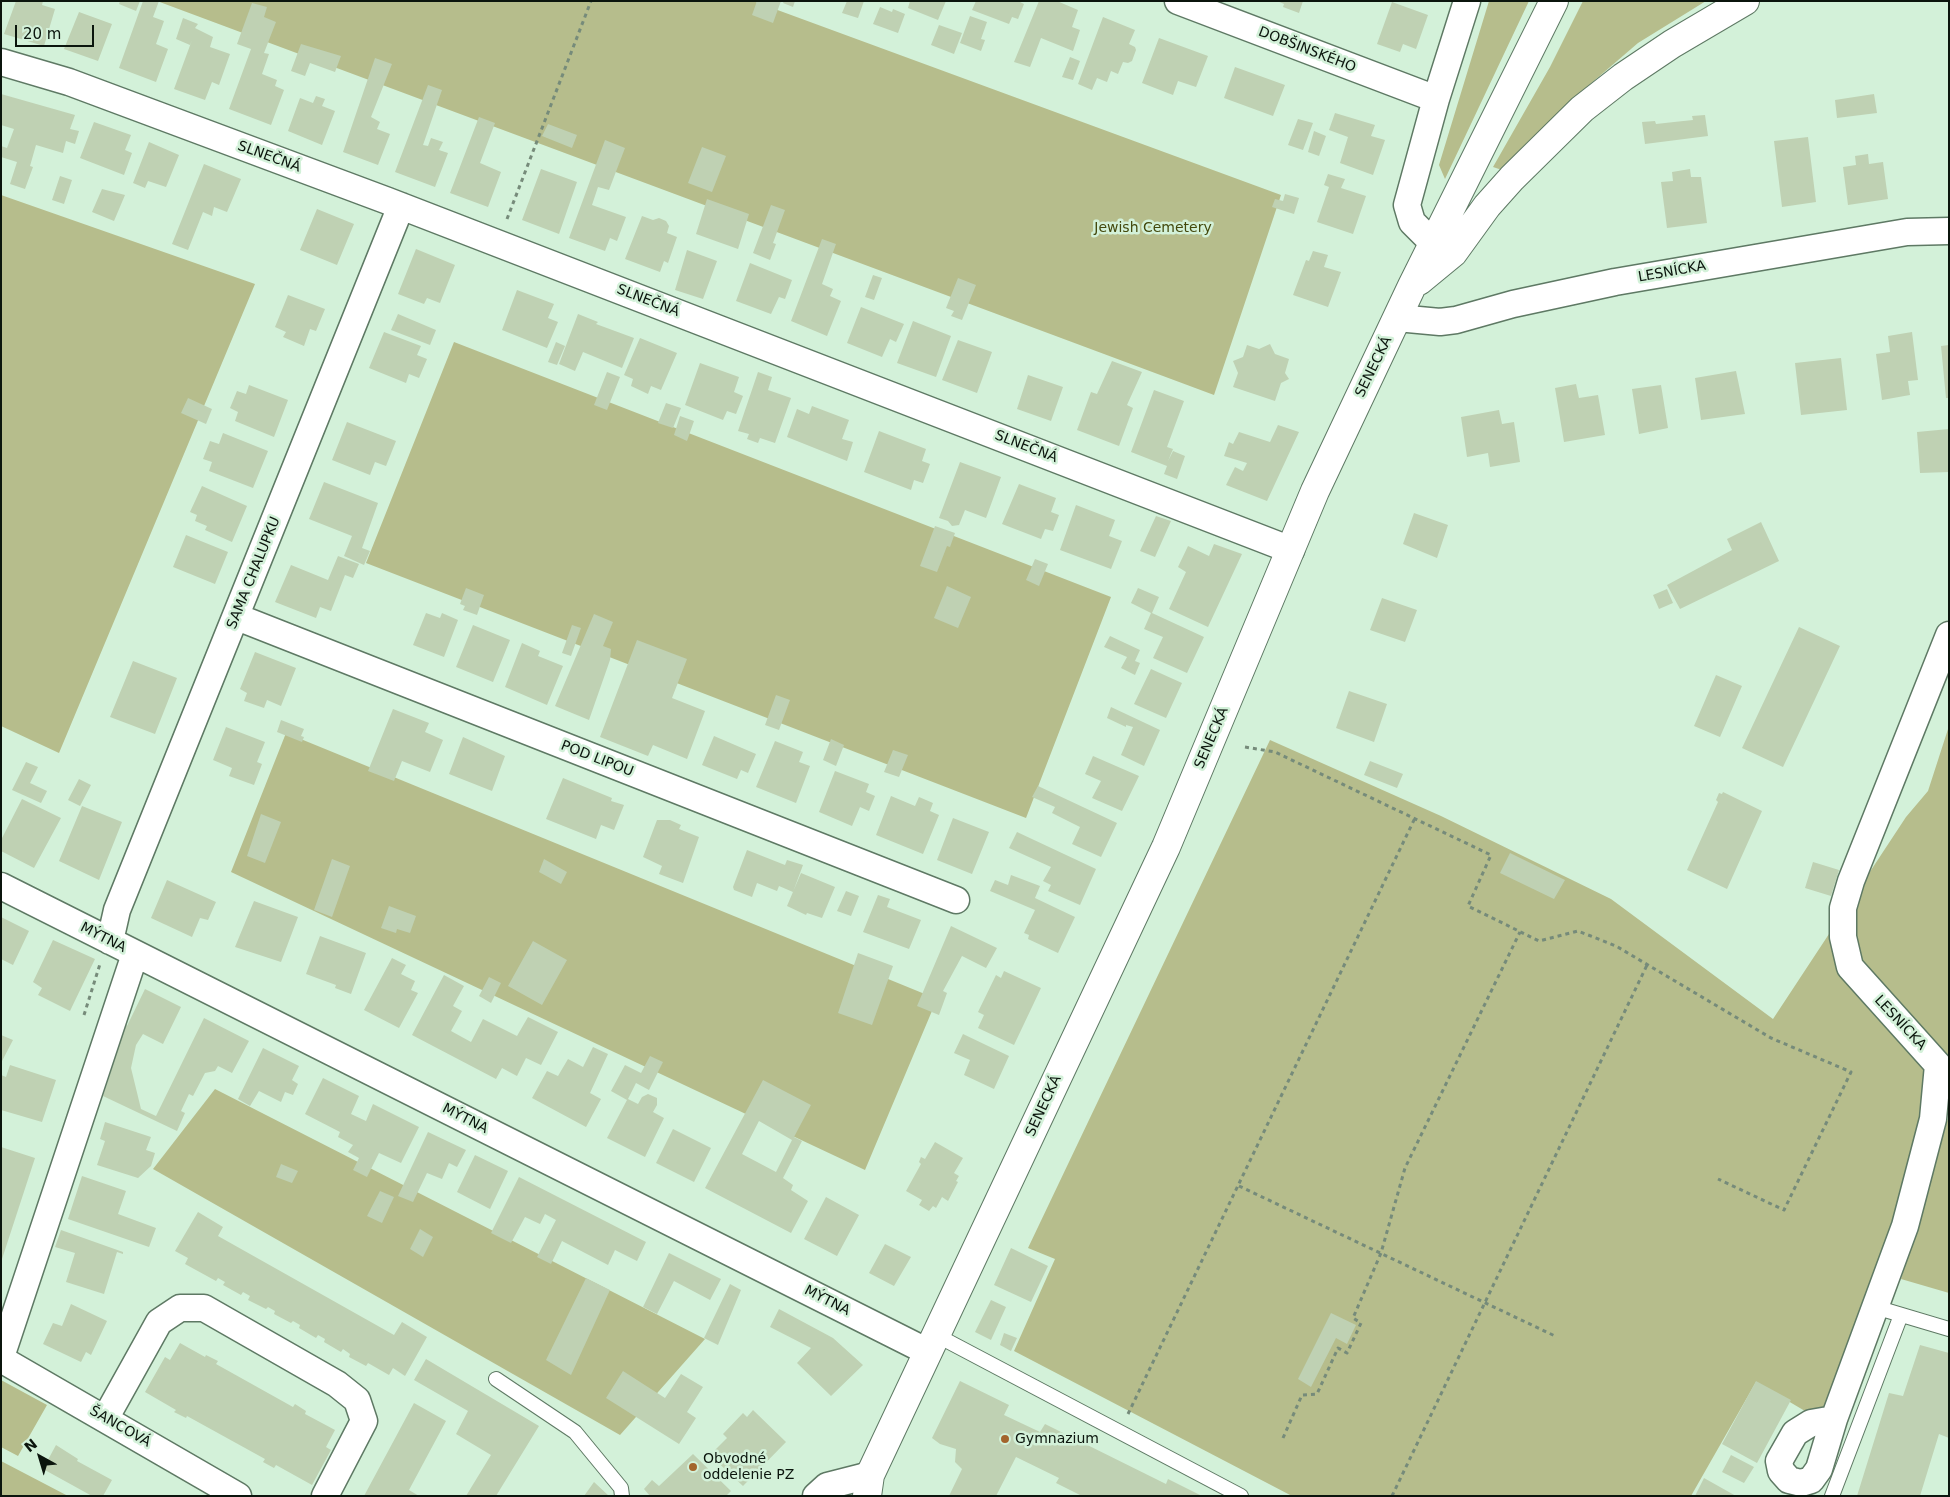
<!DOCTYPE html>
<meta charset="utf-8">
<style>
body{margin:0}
#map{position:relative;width:1950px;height:1497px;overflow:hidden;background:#d3f1d9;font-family:"DejaVu Sans",sans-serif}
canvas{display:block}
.frame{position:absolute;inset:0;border:2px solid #0b150d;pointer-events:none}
.north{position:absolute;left:15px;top:1432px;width:50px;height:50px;-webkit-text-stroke:4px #d3f1d9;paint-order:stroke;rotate:321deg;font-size:14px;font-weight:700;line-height:20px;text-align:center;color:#0b150d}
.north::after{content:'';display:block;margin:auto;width:18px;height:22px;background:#0b150d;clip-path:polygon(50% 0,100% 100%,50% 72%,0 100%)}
.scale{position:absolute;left:15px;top:25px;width:79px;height:22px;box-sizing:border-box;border:2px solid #0b150d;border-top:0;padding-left:6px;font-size:15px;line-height:18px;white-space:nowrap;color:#0b150d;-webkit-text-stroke:4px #d3f1d9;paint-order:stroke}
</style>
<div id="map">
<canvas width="1950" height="1497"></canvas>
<div class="frame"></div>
<div class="north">N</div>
<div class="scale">20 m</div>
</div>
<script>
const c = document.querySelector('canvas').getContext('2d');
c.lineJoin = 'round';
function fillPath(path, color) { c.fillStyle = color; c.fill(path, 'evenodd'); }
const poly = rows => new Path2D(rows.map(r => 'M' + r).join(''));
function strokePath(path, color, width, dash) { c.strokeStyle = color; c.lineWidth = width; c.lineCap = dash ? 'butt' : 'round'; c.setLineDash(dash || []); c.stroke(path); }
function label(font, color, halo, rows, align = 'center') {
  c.font = font + ' "DejaVu Sans",sans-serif'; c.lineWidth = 5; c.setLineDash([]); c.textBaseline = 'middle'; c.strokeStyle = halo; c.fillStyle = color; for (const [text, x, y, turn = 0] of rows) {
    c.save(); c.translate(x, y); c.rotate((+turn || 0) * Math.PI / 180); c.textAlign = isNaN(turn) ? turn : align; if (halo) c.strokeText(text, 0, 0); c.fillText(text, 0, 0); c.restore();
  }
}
fillPath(poly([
 [157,1,753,1,1281,195,1214,395],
 [1489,1,1529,1,1445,179,1439,165],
 [1583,1,1706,1,1638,43,1574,98,1502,170,1493,167,1550,67],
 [1,195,255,284,59,753,1,726],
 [454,342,1111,597,1026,818,366,563],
 [1949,726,1949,1093,1926,1087,1927,1115,1898,1223,1832,1403,1810,1414,1756,1382,1691,1496,1292,1496,1014,1351,1055,1259,1028,1248,1270,740,1441,816,1611,899,1773,1019,1906,817,1928,791],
 [286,733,937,999,865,1170,231,872],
 [215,1089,705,1339,620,1435,153,1169],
 [1949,1115,1949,1293,1901,1279],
 [1,1380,47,1405,18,1456,1,1447],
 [1,1461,68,1496,1,1496]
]), '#b6bd8c');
fillPath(poly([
 [16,1,43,1,42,5,55,9,44,46,4,34],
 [120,1,140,1,136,11,119,4],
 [143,1,159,1,153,17,164,21,156,44,168,49,156,82,119,68],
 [757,1,781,1,773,23,752,15],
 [784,1,795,1,793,7,783,3],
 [847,1,864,1,858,18,842,13],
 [910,1,946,1,938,20,908,8],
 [976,1,1018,1,1024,4,1018,19,1012,17,1009,24,972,10],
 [1039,1,1057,1,1078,10,1072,27,1080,30,1073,51,1041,38,1030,67,1014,62],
 [1277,1,1303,1,1299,13,1283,7,1284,4],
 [1392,2,1428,15,1416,49,1403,44,1400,52,1377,44],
 [252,3,267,7,264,17,276,22,264,53,269,54,262,74,277,80,275,86,284,90,271,125,229,109,251,49,237,44],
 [880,7,892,12,893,9,905,14,898,33,873,24],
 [79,12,112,24,98,61,64,49],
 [970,16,987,22,981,39,985,40,981,51,960,43],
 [1103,17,1135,30,1129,44,1135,47,1136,50,1132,61,1128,63,1123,62,1118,74,1111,71,1107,82,1097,78,1092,90,1078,84],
 [183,18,198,24,195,28,213,37,210,47,230,54,219,85,212,82,205,100,174,89,192,40,190,45,176,39],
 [939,25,962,33,954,54,931,45],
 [1159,38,1208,56,1196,87,1178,81,1173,95,1142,83],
 [301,44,341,56,335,72,310,63,305,76,291,71],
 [1070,57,1080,61,1073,80,1062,77],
 [375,58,392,64,371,117,380,122,377,129,390,134,378,165,343,152],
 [1235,67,1285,85,1273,116,1224,98],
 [428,85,442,90,423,145,428,146,431,138,443,142,439,150,448,153,435,187,395,172],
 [1,94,75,115,70,129,79,131,75,144,66,141,63,153,36,145,30,166,33,167,25,189,10,184,17,162,1,157,1,146,7,148,14,129,1,125],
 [1874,94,1877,113,1837,118,1835,100],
 [316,96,325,99,322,106,335,111,322,145,288,131,300,98,313,103],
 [1335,113,1375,125,1371,136,1385,140,1373,175,1340,163,1348,137,1329,130],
 [1705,115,1708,136,1645,144,1642,122,1655,121,1656,124,1674,122,1693,120,1692,116],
 [479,117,495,123,480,163,501,172,488,207,450,193],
 [1298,119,1313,123,1303,150,1288,145],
 [94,122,131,135,125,150,132,153,124,175,80,158],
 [548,124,577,135,572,148,542,136],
 [1314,131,1326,136,1319,156,1308,152],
 [1808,137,1816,202,1782,207,1774,141],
 [605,140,625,148,609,190,598,187,592,205,626,217,617,241,610,238,605,251,569,238],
 [149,142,179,155,166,187,148,181,145,188,133,183],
 [702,147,726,156,712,192,688,183],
 [1868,154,1869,164,1883,162,1888,199,1848,205,1843,167,1856,165,1855,156],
 [204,164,241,179,227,212,214,207,212,216,203,212,188,250,172,244],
 [541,169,577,182,559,234,522,220],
 [1690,169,1691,177,1701,177,1707,223,1667,228,1661,182,1673,181,1672,172],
 [1328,174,1345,179,1341,188,1366,196,1353,234,1317,222,1329,187,1324,185],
 [60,176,72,180,64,204,52,200],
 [102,189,125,195,114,221,92,212],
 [1285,194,1299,198,1294,214,1272,207,1275,199,1283,201],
 [707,199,749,214,738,249,696,234],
 [771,205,785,210,773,243,776,244,770,260,753,253],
 [317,209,354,224,337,265,300,250],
 [642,216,653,220,659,218,666,221,669,226,667,233,677,237,668,263,664,261,660,272,625,259],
 [822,239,836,244,822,284,833,289,830,296,841,301,827,336,791,321],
 [416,249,455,265,440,303,427,298,424,304,398,294],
 [687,250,717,261,703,299,675,290],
 [1313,251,1328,255,1324,267,1341,272,1328,307,1293,295,1306,260,1309,261],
 [750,263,792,280,785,299,779,297,771,314,736,301],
 [873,275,882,278,874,300,865,297],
 [958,278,976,285,962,320,951,316,954,311,946,308],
 [517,290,554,304,548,318,558,322,547,348,502,330],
 [288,295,325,309,316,331,310,329,304,346,283,337,286,332,275,327],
 [861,307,904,324,896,342,890,339,882,357,847,343],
 [398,314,436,330,430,345,391,330],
 [578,314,598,322,596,324,634,338,622,368,583,352,575,371,559,364],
 [913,321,951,336,936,377,897,363],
 [384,332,421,346,417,355,427,359,419,378,409,374,406,383,369,368],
 [1912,332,1918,380,1908,381,1910,395,1882,400,1876,354,1890,352,1888,336],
 [640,338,677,353,661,390,651,386,648,394,631,386,633,379,624,375],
 [958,340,992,352,977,393,942,380],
 [556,342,565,346,557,365,548,362],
 [1270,344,1275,354,1289,359,1285,373,1289,379,1281,383,1275,401,1233,387,1238,373,1233,361,1243,357,1247,345,1259,349],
 [1949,345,1949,398,1946,398,1941,346],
 [1841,358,1847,410,1801,415,1795,363],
 [1112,361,1142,372,1127,405,1133,408,1119,446,1077,430,1091,392,1097,394],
 [700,363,739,377,734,392,743,396,736,414,727,411,723,420,685,405],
 [1736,371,1745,414,1701,420,1695,378],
 [607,372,620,377,607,410,594,405],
 [758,372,772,377,768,390,791,398,775,443,760,438,758,443,747,439,749,434,738,431],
 [1028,375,1063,387,1051,421,1017,409],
 [1576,384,1579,398,1598,395,1605,435,1564,442,1555,388],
 [249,385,288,400,274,437,235,421,238,412,230,408,237,391,246,394],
 [1661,385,1668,428,1639,434,1632,389],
 [1154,390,1184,401,1167,447,1173,449,1168,461,1173,451,1185,456,1177,479,1164,474,1167,466,1131,452],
 [188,398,212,409,206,424,181,413],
 [666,403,681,408,673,428,658,423],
 [812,406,849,420,842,439,853,442,847,461,787,437,797,409,809,414],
 [1499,410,1502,424,1514,422,1520,462,1490,467,1488,453,1467,457,1461,417],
 [680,416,694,421,687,441,674,435],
 [347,422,396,441,386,466,375,462,370,475,332,460],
 [1278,425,1299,432,1267,501,1226,485,1235,467,1243,471,1247,463,1224,456,1229,442,1233,444,1239,432,1270,442],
 [1949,429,1949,472,1920,473,1917,432],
 [879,431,926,449,922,461,930,464,923,483,914,480,911,490,864,472],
 [223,433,268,451,253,488,209,471,212,462,203,459,210,441,219,444],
 [960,462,1001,477,986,518,965,510,959,525,952,526,948,521,939,518],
 [324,482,378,503,362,548,370,551,364,565,344,556,352,536,309,519],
 [1019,484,1056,498,1051,512,1059,515,1053,531,1045,529,1041,539,1002,524],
 [202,486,247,506,232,542,205,530,207,526,195,521,197,515,190,512],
 [1076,505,1115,520,1109,536,1122,541,1111,569,1060,550],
 [1414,513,1448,525,1437,558,1403,544],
 [1156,516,1171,521,1155,557,1140,551],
 [1761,522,1779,561,1680,609,1667,585,1732,550,1727,539],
 [935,526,955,533,950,547,947,546,937,572,920,566],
 [186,535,228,552,215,584,173,567],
 [1214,544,1242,554,1208,627,1169,609,1186,572,1178,567,1188,546,1209,556],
 [338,556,359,564,353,578,345,575,331,611,320,607,316,618,275,602,291,565,328,580],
 [1035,559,1048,564,1039,586,1026,580],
 [947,586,971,597,958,628,934,618],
 [466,588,484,595,477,615,463,610,465,606,460,604],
 [1138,588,1159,597,1152,613,1204,637,1187,673,1153,658,1163,637,1144,629,1151,613,1131,603],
 [1667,589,1673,603,1659,609,1653,595],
 [1382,598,1417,610,1405,642,1370,630],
 [426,613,440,618,442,613,458,620,444,657,413,645],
 [594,614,613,622,603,646,611,649,610,660,589,720,555,706],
 [473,625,510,640,493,682,456,667],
 [572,625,581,628,571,656,562,653],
 [1799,627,1840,646,1783,767,1742,748],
 [1110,636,1140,650,1135,661,1140,663,1135,675,1121,668,1127,657,1104,647],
 [637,640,687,659,672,698,705,711,687,759,653,745,648,756,600,737],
 [522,643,540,651,538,656,563,666,547,705,505,687],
 [255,652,296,668,281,706,267,700,264,708,244,701,247,693,240,689],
 [133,661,177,678,155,734,110,717],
 [1151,669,1182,683,1166,718,1134,704],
 [1716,675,1742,686,1720,737,1694,726],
 [1349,691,1387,704,1374,742,1336,728],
 [776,695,790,700,779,730,765,725],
 [1111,707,1160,730,1144,766,1121,755,1133,727,1126,725,1126,727,1107,718],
 [393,709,429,723,425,732,443,740,430,772,402,761,394,781,368,771],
 [281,720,304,729,301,736,304,737,302,742,277,732],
 [226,727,265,742,257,762,262,764,254,785,229,776,232,768,213,760],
 [714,736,756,754,748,773,741,770,737,779,702,765],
 [463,737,505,756,492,791,449,774],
 [831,739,844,745,836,766,823,760],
 [775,741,803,752,799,762,810,766,796,803,756,787],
 [893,750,908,755,899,777,884,772],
 [1093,756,1139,776,1122,811,1092,798,1101,781,1085,774],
 [1370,761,1403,774,1397,788,1364,775],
 [26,762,38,767,30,783,47,791,41,803,12,790],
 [835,771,869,784,866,792,875,796,869,811,860,807,852,826,819,812],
 [563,778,612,798,611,801,624,805,614,830,601,825,596,839,546,819],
 [79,779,91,785,80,806,68,800],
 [1038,786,1117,823,1101,857,1072,844,1080,827,1052,813,1055,807,1032,797],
 [1723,792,1762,811,1727,889,1687,870,1718,802,1716,800,1719,793,1722,794],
 [891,796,915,806,919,797,933,803,930,811,939,815,923,854,876,835],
 [22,799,61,818,34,868,1,851,1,840],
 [82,806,122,822,99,880,59,861],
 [261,814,281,822,265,863,247,856],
 [953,818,989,832,972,874,937,860],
 [657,820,670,820,681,825,679,829,699,837,683,883,659,874,662,866,643,857],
 [1017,832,1096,869,1080,905,1048,891,1051,885,1043,881,1051,867,1009,848],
 [747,850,785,865,787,860,803,865,793,892,779,886,777,891,757,883,752,897,734,890,733,887],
 [1510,853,1565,880,1554,899,1500,873],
 [332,859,350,866,332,917,314,910],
 [544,859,567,872,561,884,539,872],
 [1813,862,1839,870,1831,896,1805,888],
 [801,873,835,887,822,918,807,913,806,915,787,906],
 [1011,875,1040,886,1035,898,1075,917,1058,953,1028,939,1029,935,1024,933,1035,910,990,891,995,880,1008,885],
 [167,880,216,902,208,920,200,918,192,937,151,918],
 [846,891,859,896,851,916,837,911],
 [878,895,890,899,887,907,921,920,909,949,863,932],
 [254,901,298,917,281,962,235,947],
 [389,906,416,916,410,933,397,929,396,933,381,928],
 [1,917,29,931,13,965,1,959],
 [951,926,997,948,986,968,962,956,943,991,947,993,939,1015,917,1006],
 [320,936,366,953,351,994,335,988,336,985,306,974],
 [53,940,95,959,70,1011,38,995,42,988,33,982],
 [533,941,567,960,542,1005,508,986],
 [858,953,893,966,872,1025,838,1013],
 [392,958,406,965,401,974,415,981,411,990,418,993,399,1028,364,1010],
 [1004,971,1041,988,1014,1045,978,1028,984,1015,978,1012,996,975,1001,978],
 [444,975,464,986,453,1006,462,1011,451,1031,471,1042,483,1019,517,1036,528,1017,558,1032,541,1065,526,1058,517,1076,502,1068,496,1079,412,1035],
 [489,977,501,983,491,1003,479,996],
 [145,989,181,1007,163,1044,143,1034,136,1045,131,1068,141,1109,156,1116,204,1018,249,1041,232,1073,218,1066,215,1071,205,1073,193,1096,189,1094,181,1111,185,1113,177,1131,103,1096,126,1024,127,1026],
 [963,1034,1009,1056,994,1089,964,1075,970,1060,954,1053],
 [1,1035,13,1040,1,1063],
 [593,1047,608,1054,590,1093,601,1099,586,1127,532,1098,547,1071,558,1076,568,1059,583,1067],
 [263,1048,299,1066,292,1080,298,1084,293,1095,285,1092,281,1102,259,1091,250,1106,238,1099],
 [650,1056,663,1062,649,1090,636,1083,628,1099,638,1104,642,1097,648,1094,657,1098,657,1105,653,1112,664,1118,645,1157,607,1138,627,1100,611,1091,625,1065,641,1073],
 [10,1065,56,1080,42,1122,1,1110,1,1075,6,1077],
 [323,1078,359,1096,351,1114,366,1121,373,1104,419,1127,401,1163,379,1153,367,1177,353,1170,359,1158,348,1152,353,1145,338,1137,340,1132,305,1114],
 [763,1080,811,1105,794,1137,802,1141,783,1178,793,1185,791,1190,808,1201,791,1233,705,1188],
 [759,1121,792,1140,776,1172,742,1154],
 [105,1122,151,1137,146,1150,155,1153,151,1166,138,1178,97,1165,105,1141,100,1139],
 [673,1129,711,1148,694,1182,656,1163],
 [428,1132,466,1150,457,1167,449,1163,442,1179,427,1173,413,1202,398,1196],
 [935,1142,963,1158,954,1173,959,1176,956,1181,958,1182,948,1201,942,1197,936,1208,933,1206,929,1211,919,1205,922,1200,906,1191,921,1164,919,1162,921,1157,925,1159],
 [1,1147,35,1158,2,1259,1,1259],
 [475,1155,508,1171,490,1209,457,1192],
 [281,1164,298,1171,292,1183,276,1177],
 [82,1176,126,1191,118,1214,156,1228,149,1247,68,1219],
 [519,1177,646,1242,637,1261,615,1250,608,1265,562,1241,551,1264,537,1257,556,1220,545,1214,540,1224,525,1217,511,1243,491,1233],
 [380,1191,394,1197,382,1223,367,1216],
 [826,1197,859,1215,837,1256,804,1239],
 [198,1212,223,1227,218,1236,394,1335,402,1322,427,1337,405,1376,393,1368,389,1375,368,1363,366,1366,349,1357,350,1354,343,1349,341,1352,324,1342,325,1339,318,1335,316,1338,299,1328,300,1325,293,1321,291,1323,274,1314,275,1311,268,1307,266,1309,248,1300,250,1296,243,1292,241,1295,223,1285,225,1282,218,1278,216,1281,185,1264,188,1258,175,1251],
 [420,1229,433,1237,423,1257,410,1249],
 [61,1230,123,1252,123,1254,117,1252,104,1294,66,1282,75,1253,55,1247],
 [885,1244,911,1257,894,1286,869,1273],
 [1011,1248,1048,1266,1031,1302,994,1285],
 [669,1253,721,1279,710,1300,674,1281,657,1314,643,1307],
 [586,1278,610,1290,571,1375,546,1360],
 [730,1284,741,1290,718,1345,704,1338],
 [991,1300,1006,1307,991,1340,975,1332],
 [71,1304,107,1321,91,1355,86,1352,81,1362,43,1344,53,1323,62,1326],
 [779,1309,833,1338,863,1365,831,1396,797,1363,811,1348,770,1327],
 [1331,1313,1356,1325,1347,1344,1336,1338,1311,1387,1298,1379],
 [1004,1333,1017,1338,1011,1351,1000,1345],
 [180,1343,205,1357,206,1355,218,1361,216,1364,293,1407,295,1404,306,1411,305,1414,335,1430,326,1447,331,1450,312,1485,276,1465,274,1468,263,1462,265,1459,187,1416,186,1418,174,1412,176,1410,145,1392,165,1357,170,1360],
 [1920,1345,1949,1353,1949,1438,1939,1434,1920,1496,1857,1496,1889,1393,1903,1396],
 [426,1359,539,1426,496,1496,466,1496,491,1455,456,1434,468,1411,414,1380],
 [623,1371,665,1398,681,1374,703,1387,687,1412,696,1418,679,1444,606,1398],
 [960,1381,1009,1405,1004,1415,1040,1432,1045,1424,1166,1484,1168,1479,1202,1496,1082,1496,1056,1483,1059,1478,1016,1457,996,1496,949,1496,962,1469,955,1462,956,1449,940,1444,932,1438],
 [1756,1381,1791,1400,1757,1463,1722,1444],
 [414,1403,446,1421,409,1490,419,1496,364,1496],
 [753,1410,786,1442,743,1486,710,1455,727,1438,723,1434,743,1413,747,1417],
 [56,1445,78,1459,77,1461,112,1480,103,1496,92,1496,43,1469],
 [693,1454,731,1491,726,1496,650,1496,644,1489,652,1480,659,1486],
 [1731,1455,1754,1467,1744,1483,1722,1472],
 [1704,1478,1736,1496,1695,1496],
 [594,1482,609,1496,584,1496]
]), '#bfd1b3');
const lane = poly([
 [1875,1307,1949,1329],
 [936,1335,1241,1496],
 [496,1379,575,1432,621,1488,622,1496],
 [1832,1496,1901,1315]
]);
const street = poly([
 [1178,1,1436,99],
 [1,62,69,82,388,201,1291,550],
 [1433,243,1412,222,1407,205,1436,99,1467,1],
 [1397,318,1440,322,1456,320,1513,304,1615,282,1907,232,1949,231],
 [237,617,956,900],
 [1,886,928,1352],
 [110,941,117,910,401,206],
 [1,1357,135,954],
 [1,1359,238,1496],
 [105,1419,159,1322,180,1308,204,1308,337,1384,357,1400,364,1421,325,1496],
 [1834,1419,1811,1423,1795,1433,1779,1461,1781,1471,1789,1480,1801,1483,1811,1480,1819,1469,1834,1419,1905,1226,1933,1119,1938,1065,1850,967,1843,937,1843,908,1851,881,1949,635],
 [816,1496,827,1486,870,1475]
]);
const secondary = poly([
 [1419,281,1453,253,1487,206,1512,178,1582,109,1623,77,1672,44,1745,1],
 [867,1496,870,1475,1166,847,1315,491,1412,286,1554,1]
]);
strokePath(lane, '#5e7964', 16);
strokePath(street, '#5e7964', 29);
strokePath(secondary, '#5e7964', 30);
strokePath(poly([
 [507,219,591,1],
 [1245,747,1275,752,1491,855,1468,906,1539,941,1578,931,1616,946,1771,1038,1851,1072,1784,1210,1718,1179],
 [84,1015,100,964],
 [1239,1186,1555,1336],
 [1128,1414,1415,818],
 [1283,1438,1302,1395,1317,1394,1338,1348,1347,1353,1361,1323,1353,1318,1381,1253,1405,1168,1520,932],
 [1392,1496,1648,963]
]), '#768b7a', 3, [4, 4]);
strokePath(lane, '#fff', 14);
strokePath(street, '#fff', 26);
strokePath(secondary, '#fff', 28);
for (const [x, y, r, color] of [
 [1005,1439,5,"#a3642c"],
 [693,1467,5,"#a3642c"]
]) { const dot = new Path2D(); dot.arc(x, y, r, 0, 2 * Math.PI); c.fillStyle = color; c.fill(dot); strokePath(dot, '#d3f1d9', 2); }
label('14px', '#0b150d', '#d3f1d9', [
 ["DOBŠINSKÉHO",1307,50,21],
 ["SLNEČNÁ",269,157,20],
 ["LESNÍCKA",1672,272,-10],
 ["SLNEČNÁ",648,301,21],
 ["SENECKÁ",1374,367,-64],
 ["SLNEČNÁ",1026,447,21],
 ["SAMA CHALUPKU",254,573,-68],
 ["SENECKÁ",1212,738,-67],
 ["POD LIPOU",597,759,21],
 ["MÝTNA",103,938,27],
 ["LESNÍCKA",1900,1023,47],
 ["SENECKÁ",1044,1106,-65],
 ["MÝTNA",465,1119,27],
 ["MÝTNA",827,1301,27],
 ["ŠANCOVÁ",120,1427,30]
]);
label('14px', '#43480c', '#d3f1d9', [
 ["Jewish Cemetery",1153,228]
]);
label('14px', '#0b150d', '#d3f1d9', [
 ["Gymnazium",1015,1439],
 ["Obvodné",703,1459],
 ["oddelenie PZ",703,1475]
], 'left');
</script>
